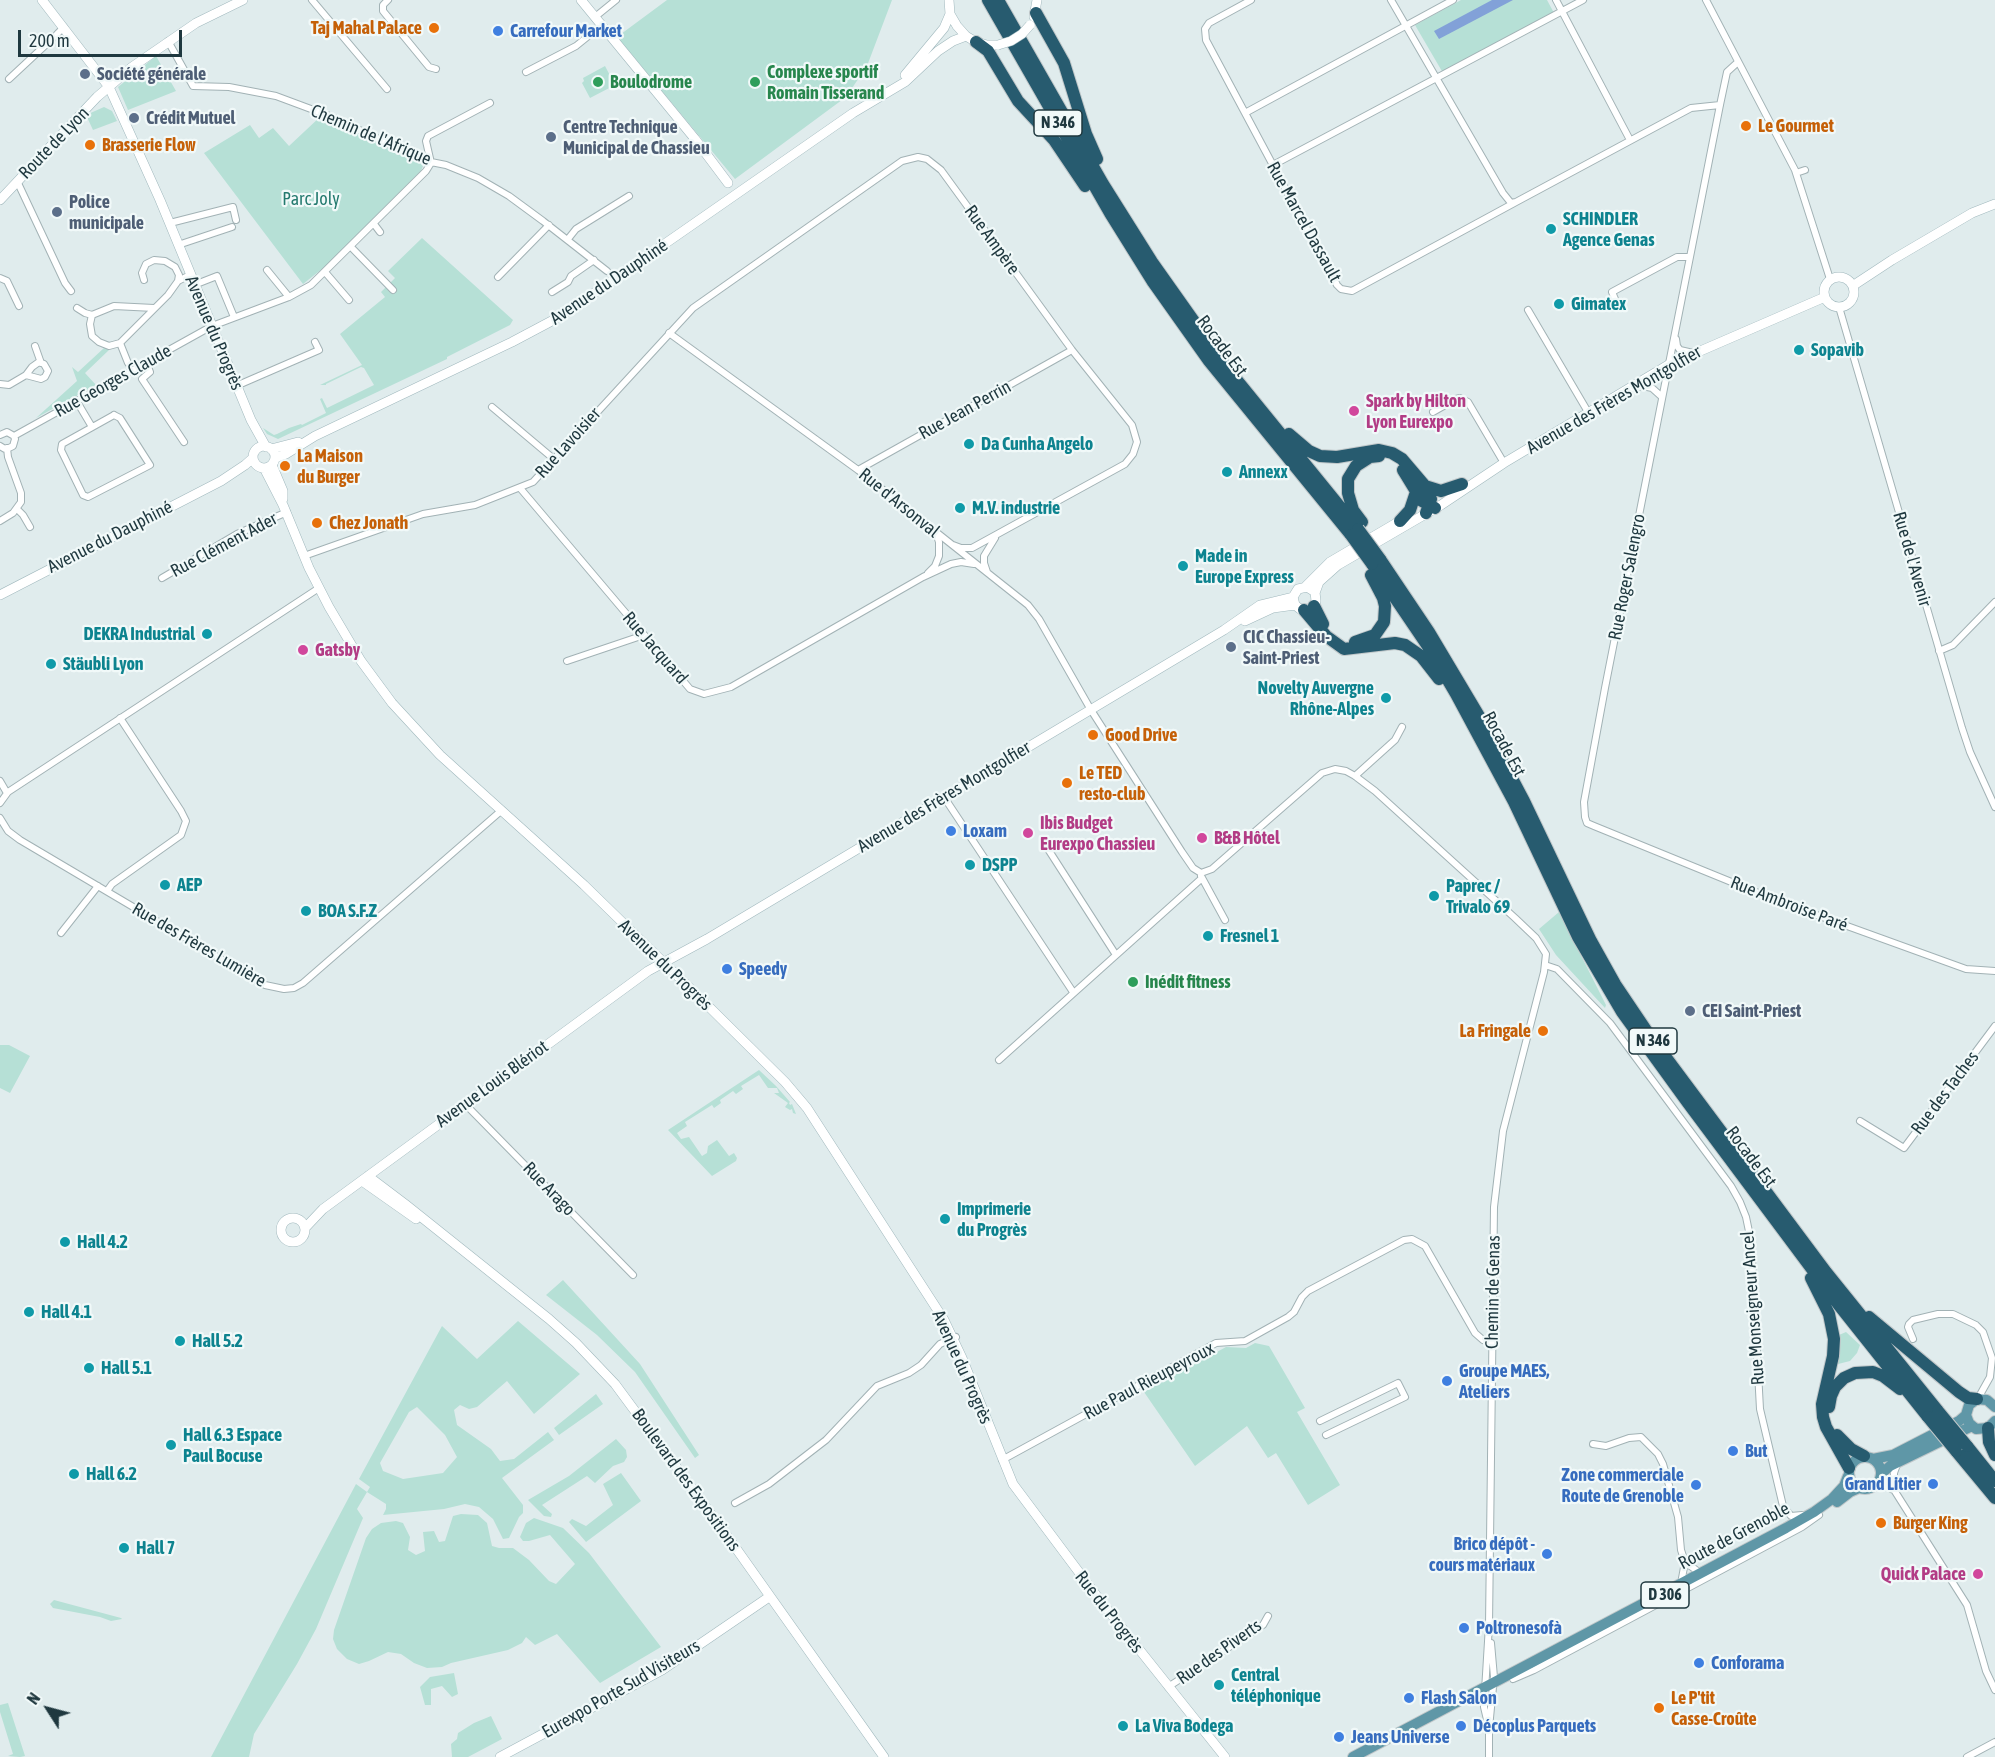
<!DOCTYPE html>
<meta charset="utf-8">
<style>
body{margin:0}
#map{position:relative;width:1995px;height:1757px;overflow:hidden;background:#e0eced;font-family:"Asap Condensed",sans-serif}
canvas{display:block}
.north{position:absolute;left:18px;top:1679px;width:60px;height:60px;-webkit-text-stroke:4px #f1f9f9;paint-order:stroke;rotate:306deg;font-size:16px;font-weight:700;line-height:24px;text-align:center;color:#1f383f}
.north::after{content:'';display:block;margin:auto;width:21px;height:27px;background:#1f383f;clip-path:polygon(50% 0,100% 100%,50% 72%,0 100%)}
.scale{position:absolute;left:18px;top:30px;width:164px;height:27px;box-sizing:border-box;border:3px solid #1f383f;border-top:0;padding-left:8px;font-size:18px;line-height:21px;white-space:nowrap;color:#1f383f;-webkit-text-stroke:4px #f1f9f9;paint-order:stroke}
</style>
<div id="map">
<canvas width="1995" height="1757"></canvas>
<div class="north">N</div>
<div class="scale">200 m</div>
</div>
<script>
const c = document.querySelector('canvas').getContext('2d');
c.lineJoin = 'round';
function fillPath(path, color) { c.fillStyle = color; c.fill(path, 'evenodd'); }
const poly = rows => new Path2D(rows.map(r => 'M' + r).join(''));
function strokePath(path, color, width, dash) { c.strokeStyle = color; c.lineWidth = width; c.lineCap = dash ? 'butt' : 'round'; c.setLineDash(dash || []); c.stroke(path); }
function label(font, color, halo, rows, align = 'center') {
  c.font = font + ' "Asap Condensed",sans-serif'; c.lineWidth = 4.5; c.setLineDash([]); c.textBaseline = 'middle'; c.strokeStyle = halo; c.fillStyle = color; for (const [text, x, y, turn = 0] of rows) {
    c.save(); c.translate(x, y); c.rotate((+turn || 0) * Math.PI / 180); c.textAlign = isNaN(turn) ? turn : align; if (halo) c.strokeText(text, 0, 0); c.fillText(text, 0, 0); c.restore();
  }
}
fillPath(poly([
 [667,0,892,0,867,66,846,97,735,179,617,37],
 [1461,0,1547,0,1554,13,1443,73,1415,25],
 [156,56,176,91,128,110,118,87],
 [605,66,615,85,590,98,582,83,584,81,583,78],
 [104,107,112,111,117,121,93,130,86,115],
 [321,116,368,139,421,162,423,166,421,171,327,265,303,284,204,153,250,125,259,138,273,128,289,146],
 [422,238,513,320,510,325,447,357,447,359,278,439,267,434,263,428,274,435,277,434,289,428,301,424,302,425,326,413,320,399,322,398,327,408,374,385,364,368,361,367,326,384,326,385,320,385,362,365,340,334,385,297,381,292,395,278,388,271],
 [104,348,109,350,85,373,96,385,36,418,77,381,72,367,78,372],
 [1559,912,1606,1005,1605,1008,1556,955,1539,929],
 [0,1045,9,1045,30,1056,10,1093,0,1088],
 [759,1070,776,1086,790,1102,789,1103,790,1105,792,1104,796,1114,793,1113,792,1109,790,1110,785,1107,788,1103,774,1093,779,1093,777,1088,768,1088,759,1075,741,1086,743,1089,736,1094,733,1091,720,1100,721,1103,714,1108,712,1105,685,1122,687,1126,677,1133,681,1139,689,1137,702,1156,707,1153,708,1146,717,1140,729,1156,734,1153,737,1158,736,1161,712,1176,668,1130],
 [563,1280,640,1364,699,1455,695,1458,635,1372,597,1335,546,1295],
 [518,1321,580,1374,534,1414,507,1381,477,1407,469,1409,460,1405,454,1410,457,1425,491,1449,500,1461,514,1459,548,1432,554,1440,502,1478,523,1505,523,1513,519,1517,509,1538,503,1539,493,1519,479,1507,465,1504,444,1509,383,1515,386,1509,386,1504,367,1492,357,1509,363,1518,316,1629,297,1664,254,1734,249,1757,211,1757,356,1484,367,1492,370,1487,359,1479,442,1326,477,1359],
 [417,1407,445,1435,457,1457,443,1473,403,1479,383,1471,380,1463,409,1412],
 [1846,1332,1860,1345,1857,1353,1850,1361,1838,1364,1839,1335],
 [1255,1343,1269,1346,1305,1408,1297,1412,1340,1485,1308,1505,1276,1453,1268,1458,1247,1426,1195,1466,1144,1392,1226,1347,1246,1348],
 [596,1394,603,1404,559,1435,554,1428],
 [616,1439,626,1450,627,1457,624,1462,613,1466,595,1483,587,1476,542,1505,552,1514,551,1517,544,1516,528,1500,569,1476],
 [621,1473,641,1501,586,1542,569,1522,572,1519,586,1526,613,1505,603,1484],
 [461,1514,478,1515,487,1523,492,1546,499,1548,513,1548,529,1560,549,1581,556,1584,575,1564,550,1535,529,1541,523,1541,520,1537,526,1523,534,1518,563,1528,589,1553,661,1647,600,1683,557,1634,535,1645,526,1637,522,1643,508,1650,451,1663,442,1667,427,1668,414,1663,401,1654,388,1652,369,1661,359,1664,347,1659,337,1649,333,1639,334,1630,366,1538,372,1529,381,1523,396,1521,403,1523,410,1537,408,1550,416,1555,425,1551,423,1532,434,1531,439,1542,445,1541,453,1516],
 [54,1600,121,1618,122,1619,111,1621,100,1617,53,1608,50,1604],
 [454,1673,458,1694,452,1697,442,1686,431,1689,431,1705,425,1705,420,1687,430,1677],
 [8,1703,25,1756,20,1757,8,1756,13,1754,0,1712,0,1705],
 [491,1716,502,1739,468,1757,452,1757,451,1744,457,1739,458,1733,474,1723]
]), '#b6e0d6');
fillPath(poly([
 [1492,0,1513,0,1439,39,1434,31]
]), '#82a1d8');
const street = poly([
 [312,0,387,89],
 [388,0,383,5,383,11,429,67,436,69],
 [1251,0,1209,23,1205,29,1206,40,1337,285,1341,289,1352,291,1516,202],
 [1391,0,1503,193,1511,203,1516,202,1691,108,1720,105],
 [1556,0,1630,140],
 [1706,0,1795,170,1830,279],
 [595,17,616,0],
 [57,34,64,27],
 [168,41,193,86,229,87,276,96,327,115,426,161,446,165,478,178,509,196,543,221,607,271],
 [1738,62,1727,72,1720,105,1605,688,1584,802,1585,817,1587,823,1594,826,1778,901,1966,969,1995,971],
 [526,72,576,46,602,25],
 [9,79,53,38],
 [1245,113,1453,0],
 [431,163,426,141,428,136,490,103],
 [1273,165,1583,0],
 [1796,173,1805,170],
 [17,181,65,283,71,291],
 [170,223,233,207,236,220],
 [374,224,380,232],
 [568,239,576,229,629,196],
 [178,245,232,227],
 [351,247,393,290],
 [267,270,289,297],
 [325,272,349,300],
 [498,277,549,225],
 [0,278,7,281,19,306],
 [144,280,142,273,146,264,154,260,165,261,175,267,179,275,178,281],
 [194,285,217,276,234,317],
 [552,292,568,282,571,276,594,260],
 [1615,299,1612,292,1677,257,1689,257],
 [1839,307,1962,728,1970,752,1995,807],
 [77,308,85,313,92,315],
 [154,308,114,306,92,315,90,324,92,336,99,342,109,346,120,343,168,295,178,281,190,275],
 [1528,310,1588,412],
 [669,333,858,470,1028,605,1039,619,1091,710,1182,852,1193,868,1201,873],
 [1676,339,1677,346,1680,350,1693,353],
 [120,343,128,363],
 [35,346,41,363],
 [146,362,150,372,142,379,184,442],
 [0,384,9,385,26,375,32,367,39,362,44,364,48,371,45,377,41,379,26,375],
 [236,386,319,350,315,342],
 [1632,388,1643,386,1652,388,1662,397],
 [76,400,92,427],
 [492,407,555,460],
 [1433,412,1456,399,1460,398,1468,402,1504,463],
 [114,415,120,418,150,465,88,497,83,495,61,450,62,444,114,415],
 [0,435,7,432,14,436,15,439,13,446,9,448,5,449,0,446],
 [14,436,212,326,289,297,311,285,426,171,431,163],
 [858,470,1072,350],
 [520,488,690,689,704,694,731,687,923,577,951,564,961,562,974,564],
 [17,509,23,515,30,527],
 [0,521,13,513,21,502,21,493,8,457,7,448],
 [304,556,423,514,475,505,533,482,693,308,902,161,918,157,927,159,941,170,1072,350,1132,425,1137,442,1133,454,1125,464,972,548,961,548,953,545],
 [987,572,984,563,984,556,995,538],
 [928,573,935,566,939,556,939,542,936,533],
 [162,578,237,534,287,512],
 [1939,651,1953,645,1995,602],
 [567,661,644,635],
 [1355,776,1395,740,1402,727],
 [0,781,7,793],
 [944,797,1073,992],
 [0,803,8,792,319,588],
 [0,818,8,831,20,840,265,985,284,989,294,988,303,983,502,810],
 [1046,846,1116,955],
 [1201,873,1212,869,1322,773,1335,769,1346,771,1355,776,1375,791,1515,918,1536,938,1546,954,1544,972,1503,1131,1494,1207,1489,1625,1484,1707,1489,1728],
 [1201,876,1225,920],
 [107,891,112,884,181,835,186,821,181,811,120,718],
 [61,933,98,886],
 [1545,965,1557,969,1610,1023,1731,1186,1740,1202,1746,1217,1751,1241,1760,1409,1783,1506,1791,1516,1802,1515],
 [999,1060,1201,879],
 [465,1104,633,1275],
 [1860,1121,1904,1148,1995,1026],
 [1913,1339,1908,1327,1909,1324,1913,1320,1938,1314,1953,1314,1976,1325,1983,1332,1992,1358,1990,1377,1981,1393,1982,1399],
 [1320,1421,1398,1383,1405,1397,1326,1435],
 [1593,1444,1606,1446,1629,1438,1641,1437,1658,1454,1663,1464,1678,1517,1681,1550,1685,1562],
 [1002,1460,1216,1343,1245,1341,1288,1317,1294,1312,1302,1297,1308,1291,1404,1240,1412,1239,1425,1246,1475,1333,1483,1340,1492,1342],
 [1881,1475,1889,1482,1967,1605,1986,1671,1995,1690],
 [1875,1485,1885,1485,1891,1489],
 [1894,1490,1894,1473,1898,1462],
 [735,1503,769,1484,826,1440,877,1386,909,1373,921,1365,940,1344,956,1337],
 [1682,1578,1685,1562,1696,1570],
 [1513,1679,1534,1670,1802,1527,1819,1515],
 [1168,1687,1263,1625,1268,1616],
 [1489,1757,1489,1728,1494,1677,1491,1643],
 [1967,1757,1995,1742]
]);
const secondary = poly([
 [42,0,109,87,160,200,251,420,266,447],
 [581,0,695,139,728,183],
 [949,0,950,14,957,26,966,36,976,42,987,45,998,45],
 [1034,17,1037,0],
 [905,75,944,28,950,14],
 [0,200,97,97,132,67,196,23,243,0],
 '1824 292a15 15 0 1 1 30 0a15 15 0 1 1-30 0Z',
 [1854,285,1892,260,1972,213,1995,204],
 '253 457a11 11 0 1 1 22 0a11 11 0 1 1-22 0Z',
 [271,449,298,442],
 [275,458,286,454,315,436,512,342,561,316,853,113,905,82,938,51,953,41,966,36],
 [272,465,283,491,283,499],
 [264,468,283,505,309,568,329,607,361,661,392,703,440,755,584,885,695,993,785,1082,807,1108,944,1320,962,1358,1013,1484,1099,1599,1225,1757],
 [1305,587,1330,562,1405,518],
 [1315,593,1319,582,1338,565,1441,505,1504,463,1668,365,1825,297],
 [0,595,221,481,245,465,253,458],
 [1245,621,1273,608,1295,605,1300,609,1309,610,1314,606,1316,601,1315,592,1307,587,1298,589,1293,597,1295,605],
 [368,1176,405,1204,549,1319,576,1343,615,1384,728,1537,884,1757],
 [362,1181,416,1219],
 '281 1230a12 12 0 1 1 24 0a12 12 0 1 1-24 0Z',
 [305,1228,323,1209,648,971,707,939,1224,630,1260,605,1293,597],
 [500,1757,662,1670,769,1597]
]);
const primary = poly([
 [1995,1407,1987,1400,1977,1399,1969,1405,1966,1415,1969,1423,1976,1429,1988,1428,1995,1421],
 '1849 1473a16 16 0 1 1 32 0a16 16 0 1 1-32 0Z',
 [1873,1459,1893,1455,1959,1421,1966,1415],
 [1881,1474,1890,1466,1972,1426],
 [1837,1502,1850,1492,1859,1488],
 [1353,1757,1786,1528,1814,1512,1832,1499,1844,1486,1848,1476]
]);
const highway = poly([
 [988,0,1110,213,1153,282,1209,361,1351,535],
 [998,0,1103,184,1152,262,1227,368,1358,529],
 [1036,13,1064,63,1086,134,1097,159],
 [976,42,988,51,1018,101,1054,140,1085,186],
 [1289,434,1309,451,1320,456,1337,457,1379,450,1392,453,1402,459,1425,486,1431,499,1426,513],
 [1403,470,1422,501,1435,508],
 [1425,486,1441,491,1462,484],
 [1400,521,1410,510,1416,492],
 [1362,522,1353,510,1348,493,1348,479,1356,466,1370,457,1379,456],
 [1380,559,1429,632,1479,716,1524,801,1591,941,1615,984,1650,1036,1826,1272,1938,1411],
 [1372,564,1429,648,1456,694,1514,802,1578,937,1622,1012,1688,1103,1838,1304,1928,1417],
 [1314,606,1323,624],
 [1304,610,1326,636,1344,649,1395,643,1405,645,1421,656,1439,679],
 [1355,642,1375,635,1384,622,1385,606,1383,598,1371,575],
 [1811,1278,1829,1314,1834,1339,1833,1356,1822,1404,1823,1417,1826,1427,1849,1468],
 [1869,1317,1959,1392,1968,1398,1977,1399],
 [1829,1407,1831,1396,1835,1387,1844,1378,1855,1373,1873,1372,1883,1376,1900,1389],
 [1988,1428,1989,1442,1995,1455],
 [1837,1435,1851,1449,1864,1456],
 [1967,1446,1995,1481],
 [1956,1451,1995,1498]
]);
strokePath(street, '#a2b2b5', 8);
strokePath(secondary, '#a0b8bd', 10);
strokePath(primary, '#c0c7c9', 12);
strokePath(highway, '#c0c7c9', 14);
strokePath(street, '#fff', 6);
strokePath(secondary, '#fff', 9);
strokePath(primary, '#5f97a7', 10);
strokePath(highway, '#275b6f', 12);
const secondaryBridge = poly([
 [998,45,1011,41,1022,34,1030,25]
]);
const highwayBridge = poly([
 [1358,529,1380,559],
 [1351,535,1372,564],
 [1938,1411,1967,1446],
 [1928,1417,1956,1451]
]);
strokePath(secondaryBridge, '#a0b8bd', 10, []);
strokePath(highwayBridge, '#c0c7c9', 14, []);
strokePath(secondaryBridge, '#fff', 9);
strokePath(highwayBridge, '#275b6f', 12);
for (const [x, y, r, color] of [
 [434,28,6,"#e8710a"],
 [498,31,6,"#3f7fe0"],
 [85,74,6,"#5c6f8a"],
 [598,82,6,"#2e9e5b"],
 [755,82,6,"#2e9e5b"],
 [134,118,6,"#5c6f8a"],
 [1746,126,6,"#e8710a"],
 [551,137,6,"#5c6f8a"],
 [90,145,6,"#e8710a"],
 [57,212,6,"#5c6f8a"],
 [1551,229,6,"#0f9aa8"],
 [1559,304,6,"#0f9aa8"],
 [1799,350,6,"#0f9aa8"],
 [1354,411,6,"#d1479c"],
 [969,444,6,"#0f9aa8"],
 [285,466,6,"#e8710a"],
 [1227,472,6,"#0f9aa8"],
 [960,508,6,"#0f9aa8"],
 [317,523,6,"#e8710a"],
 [1183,566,6,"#0f9aa8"],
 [207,634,6,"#0f9aa8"],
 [1231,647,6,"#5c6f8a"],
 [303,650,6,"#d1479c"],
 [51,664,6,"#0f9aa8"],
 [1386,698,6,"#0f9aa8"],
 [1093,735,6,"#e8710a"],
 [1067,783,6,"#e8710a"],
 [951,831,6,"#3f7fe0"],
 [1028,833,6,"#d1479c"],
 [1202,838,6,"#d1479c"],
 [970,865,6,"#0f9aa8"],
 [165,885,6,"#0f9aa8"],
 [1434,896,6,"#0f9aa8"],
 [306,911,6,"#0f9aa8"],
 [1208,936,6,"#0f9aa8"],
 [727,969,6,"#3f7fe0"],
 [1133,982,6,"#2e9e5b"],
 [1690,1011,6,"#5c6f8a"],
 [1543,1031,6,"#e8710a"],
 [945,1219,6,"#0f9aa8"],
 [65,1242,6,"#0f9aa8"],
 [29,1312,6,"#0f9aa8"],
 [180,1341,6,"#0f9aa8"],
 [89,1368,6,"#0f9aa8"],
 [1447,1381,6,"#3f7fe0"],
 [171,1445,6,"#0f9aa8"],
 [1733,1451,6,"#3f7fe0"],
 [74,1474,6,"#0f9aa8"],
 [1933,1484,6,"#3f7fe0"],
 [1696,1485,6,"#3f7fe0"],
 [1881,1523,6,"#e8710a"],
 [124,1548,6,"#0f9aa8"],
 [1547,1554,6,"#3f7fe0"],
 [1978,1574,6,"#d1479c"],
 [1464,1628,6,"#3f7fe0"],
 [1699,1663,6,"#3f7fe0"],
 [1219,1685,6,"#0f9aa8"],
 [1409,1698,6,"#3f7fe0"],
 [1659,1708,6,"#e8710a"],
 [1123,1726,6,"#0f9aa8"],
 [1461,1726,6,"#3f7fe0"],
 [1339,1737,6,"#3f7fe0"]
]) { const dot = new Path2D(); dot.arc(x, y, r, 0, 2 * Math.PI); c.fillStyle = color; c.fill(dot); strokePath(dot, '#f1f9f9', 2); }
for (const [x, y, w] of [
 [1058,123,48],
 [1653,1041,48],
 [1665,1595,48]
]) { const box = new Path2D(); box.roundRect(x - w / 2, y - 13, w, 26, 4.5); c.fillStyle = '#f1f9f9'; c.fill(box); strokePath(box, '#1f383f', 1.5); }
label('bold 16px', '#1f383f', null, [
 ["N 346",1058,123],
 ["N 346",1653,1041],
 ["D 306",1665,1595]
]);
label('bold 18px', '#c56008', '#f1f9f9', [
 ["Taj Mahal Palace",422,28,"right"],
 ["Le Gourmet",1758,126],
 ["Brasserie Flow",102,145],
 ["La Maison",297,456],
 ["du Burger",297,477],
 ["Chez Jonath",329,523],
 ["Good Drive",1105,735],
 ["Le TED",1079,773],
 ["resto-club",1079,794],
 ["La Fringale",1531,1031,"right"],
 ["Burger King",1893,1523],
 ["Le P'tit",1671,1698],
 ["Casse-Croûte",1671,1719]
], 'left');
label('bold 18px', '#366cbe', '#f1f9f9', [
 ["Carrefour Market",510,31],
 ["Loxam",963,831],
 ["Speedy",739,969],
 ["Groupe MAES,",1459,1371],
 ["Ateliers",1459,1392],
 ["But",1745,1451],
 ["Zone commerciale",1684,1475,"right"],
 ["Route de Grenoble",1684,1496,"right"],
 ["Grand Litier",1921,1484,"right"],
 ["Brico dépôt -",1535,1544,"right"],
 ["cours matériaux",1535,1565,"right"],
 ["Poltronesofà",1476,1628],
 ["Conforama",1711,1663],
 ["Flash Salon",1421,1698],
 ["Décoplus Parquets",1473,1726],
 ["Jeans Universe",1351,1737]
], 'left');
label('bold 18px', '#27864d', '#f1f9f9', [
 ["Complexe sportif",767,72],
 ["Romain Tisserand",767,93],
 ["Boulodrome",610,82],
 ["Inédit fitness",1145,982]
], 'left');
label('bold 18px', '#4e5e75', '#f1f9f9', [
 ["Société générale",97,74],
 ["Crédit Mutuel",146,118],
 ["Centre Technique",563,127],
 ["Municipal de Chassieu",563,148],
 ["Police",69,202],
 ["municipale",69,223],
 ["CIC Chassieu-",1243,637],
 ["Saint-Priest",1243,658],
 ["CEI Saint-Priest",1702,1011]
], 'left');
label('18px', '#1f383f', '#f1f9f9', [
 ["Chemin de l'Afrique",371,135,23],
 ["Route de Lyon",54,143,-46],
 ["Rue Marcel Dassault",1304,222,61],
 ["Rue Ampère",992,240,54],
 ["Avenue du Dauphiné",609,282,-34],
 ["Avenue du Progrès",214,333,67],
 ["Rocade Est",1222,346,53],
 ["Rue Georges Claude",113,381,-29],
 ["Avenue des Frères Montgolfier",1614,400,-30],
 ["Rue Jean Perrin",965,410,-29],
 ["Rue Lavoisier",568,443,-48],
 ["Rue d'Arsonval",899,503,39],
 ["Avenue du Dauphiné",110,537,-27],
 ["Rue Clément Ader",224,545,-28],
 ["Rue de l'Avenir",1912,559,74],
 ["Rue Roger Salengro",1627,577,-79],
 ["Rue Jacquard",655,648,49],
 ["Rocade Est",1504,744,62],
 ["Avenue des Frères Montgolfier",944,797,-31],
 ["Rue Ambroise Paré",1789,904,21],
 ["Rue des Frères Lumière",199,945,30],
 ["Avenue du Progrès",665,965,44],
 ["Avenue Louis Blériot",492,1084,-36],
 ["Rue des Taches",1945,1093,-53],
 ["Rocade Est",1751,1157,53],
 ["Rue Arago",549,1189,46],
 ["Chemin de Genas",1493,1292,-89],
 ["Rue Monseigneur Ancel",1753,1308,-94],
 ["Avenue du Progrès",962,1367,66],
 ["Rue Paul Rieupeyroux",1149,1381,-28],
 ["Boulevard des Expositions",686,1480,54],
 ["Route de Grenoble",1734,1536,-28],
 ["Rue du Progrès",1109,1612,52],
 ["Rue des Piverts",1219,1652,-35],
 ["Eurexpo Porte Sud Visiteurs",621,1689,-30]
]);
label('18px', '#247a6f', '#f1f9f9', [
 ["Parc Joly",311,199]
]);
label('bold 18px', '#0d838f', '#f1f9f9', [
 ["SCHINDLER",1563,219],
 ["Agence Genas",1563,240],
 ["Gimatex",1571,304],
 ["Sopavib",1811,350],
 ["Da Cunha Angelo",981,444],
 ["Annexx",1239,472],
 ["M.V. industrie",972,508],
 ["Made in",1195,556],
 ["Europe Express",1195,577],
 ["DEKRA Industrial",195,634,"right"],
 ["Stäubli Lyon",63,664],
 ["Novelty Auvergne",1374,688,"right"],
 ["Rhône-Alpes",1374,709,"right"],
 ["DSPP",982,865],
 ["AEP",177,885],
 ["Paprec /",1446,886],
 ["Trivalo 69",1446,907],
 ["BOA S.F.Z",318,911],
 ["Fresnel 1",1220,936],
 ["Imprimerie",957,1209],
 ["du Progrès",957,1230],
 ["Hall 4.2",77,1242],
 ["Hall 4.1",41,1312],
 ["Hall 5.2",192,1341],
 ["Hall 5.1",101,1368],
 ["Hall 6.3 Espace",183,1435],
 ["Paul Bocuse",183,1456],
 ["Hall 6.2",86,1474],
 ["Hall 7",136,1548],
 ["Central",1231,1675],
 ["téléphonique",1231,1696],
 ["La Viva Bodega",1135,1726]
], 'left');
label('bold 18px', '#b23c85', '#f1f9f9', [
 ["Spark by Hilton",1366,401],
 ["Lyon Eurexpo",1366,422],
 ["Gatsby",315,650],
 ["Ibis Budget",1040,823],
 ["Eurexpo Chassieu",1040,844],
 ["B&B Hôtel",1214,838],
 ["Quick Palace",1966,1574,"right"]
], 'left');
</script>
